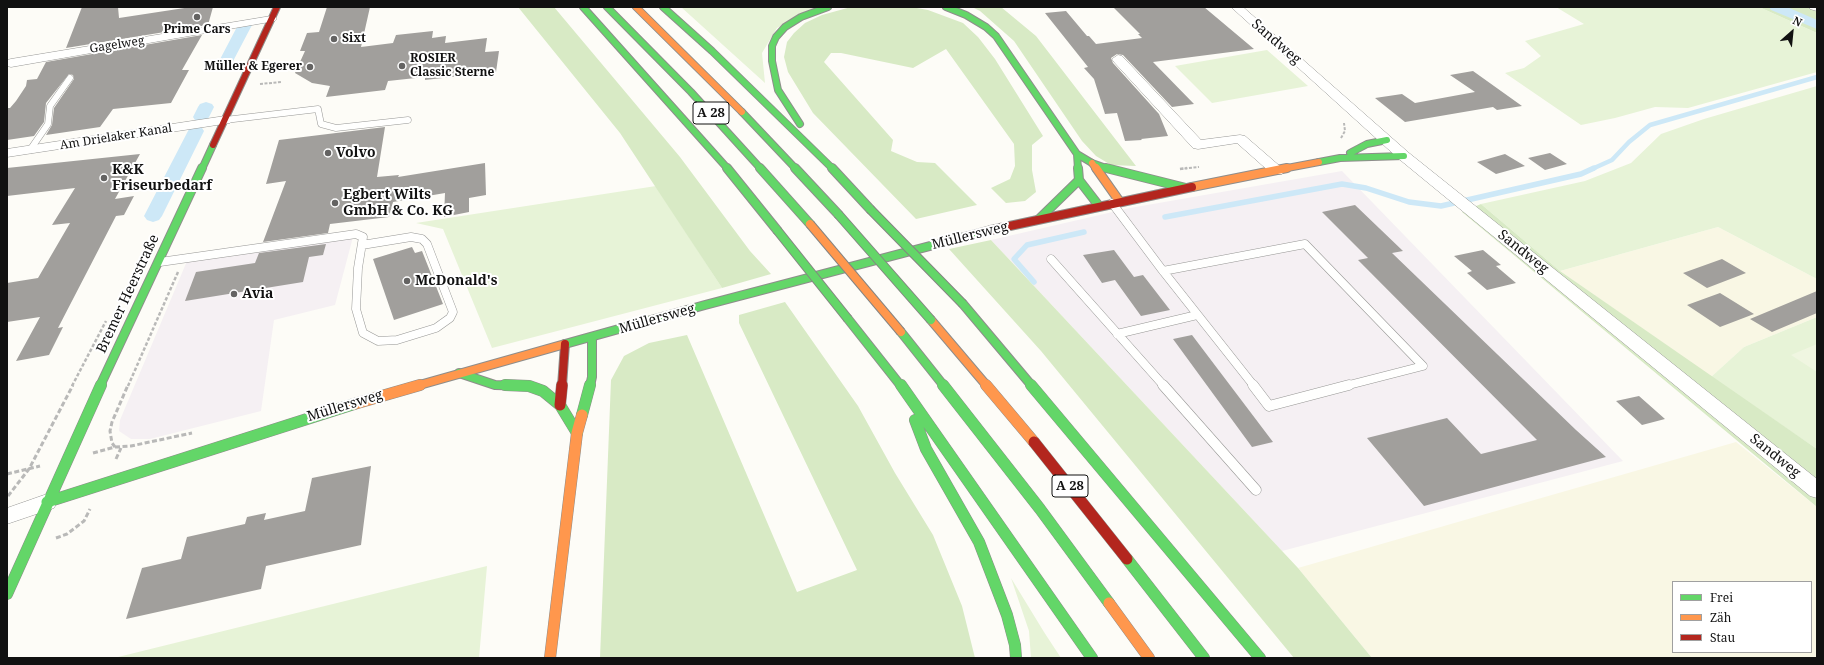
<!DOCTYPE html>
<meta charset="utf-8">
<style>
body{margin:0}
#map{position:relative;width:1824px;height:665px;overflow:hidden;background:#fdfcf7;font-family:"Noto Serif",serif}
canvas{display:block}
.frame{position:absolute;inset:0;border:8px solid #111;pointer-events:none}
.legend{position:absolute;left:1672px;top:581px;width:140px;height:72px;box-sizing:border-box;background:#fff;border:1px solid #a0a0a0;margin:0;padding:5px 7px;list-style:none;font-size:12px;color:#111}
.legend li{display:flex;align-items:center;gap:8px;height:20px}
.legend b{width:20px;border:1px solid #a0a0a0}
.north{position:absolute;left:1772px;top:12px;width:40px;height:40px;-webkit-text-stroke:3px #fff;paint-order:stroke;rotate:27deg;font-size:11px;font-weight:700;line-height:16px;text-align:center;color:#111}
.north::after{content:'';display:block;margin:auto;width:14px;height:18px;background:#111;clip-path:polygon(50% 0,100% 100%,50% 72%,0 100%)}
</style>
<div id="map">
<canvas width="1824" height="665"></canvas>
<div class="frame"></div>
<ul class="legend">
<li><b style="height:5px;background:#63d668"></b>Frei</li>
<li><b style="height:5px;background:#ff974d"></b>Zäh</li>
<li><b style="height:5px;background:#b3261e"></b>Stau</li>
</ul>
<div class="north">N</div>
</div>
<script>
const c = document.querySelector('canvas').getContext('2d');
c.lineJoin = 'round';
function fillPath(path, color) { c.fillStyle = color; c.fill(path, 'evenodd'); }
const poly = rows => new Path2D(rows.map(r => 'M' + r).join(''));
function strokePath(path, color, width, dash) { c.strokeStyle = color; c.lineWidth = width; c.lineCap = dash ? 'butt' : 'round'; c.setLineDash(dash || []); c.stroke(path); }
function label(font, color, halo, rows, align = 'center') {
  c.font = font + ' "Noto Serif",serif'; c.lineWidth = 4; c.setLineDash([]); c.textBaseline = 'middle'; c.strokeStyle = halo; c.fillStyle = color; for (const [text, x, y, turn = 0] of rows) {
    c.save(); c.translate(x, y); c.rotate((+turn || 0) * Math.PI / 180); c.textAlign = isNaN(turn) ? turn : align; if (halo) c.strokeText(text, 0, 0); c.fillText(text, 0, 0); c.restore();
  }
}
fillPath(poly([
 [1342,171,1623,461,1282,551,991,240,1130,208],
 [353,237,335,305,274,320,261,411,150,439,131,439,119,431,120,420,187,261]
]), '#f5f0f3');
fillPath(poly([
 [1718,227,1817,279,1817,317,1744,347,1711,377,1560,271],
 [1736,442,1817,507,1817,658,1372,658,1298,568],
 [1673,582,1811,582,1811,652,1673,652]
]), '#f9f7e4');
fillPath(poly([
 [681,7,817,7,777,28,762,53,765,83],
 [1556,7,1759,7,1817,33,1817,72,1688,108,1655,107,1615,118,1581,125,1505,73,1524,68,1541,56,1525,41,1584,24],
 [1267,50,1308,86,1212,103,1175,66],
 [1817,86,1817,279,1718,227,1560,271,1481,204,1585,181,1631,163,1661,134,1704,119],
 [656,186,722,288,492,348,443,229,416,223],
 [1817,317,1817,449,1711,377,1744,347],
 [487,566,479,658,114,658],
 [1011,578,1044,632,1061,658,1031,658,1029,631]
]), '#e7f3d7');
fillPath(poly([
 [518,7,554,7,680,157,750,251,771,274,722,288,620,133],
 [851,7,911,7,928,10,963,23,978,37,995,59,1043,136,1032,145,1032,170,1036,192,1025,201,1006,203,991,188,1010,179,1015,166,1014,144,946,49,913,68,841,53,831,53,824,62,893,140,891,151,917,162,935,163,977,205,916,219,813,113,788,72,784,57,787,42,794,33,805,23,822,15],
 [972,7,1001,7,1036,36,1136,166,1111,165,1096,156,1082,141,1014,41,980,11],
 [1759,7,1808,7,1817,11,1817,33],
 [1481,204,1560,271,1817,449,1817,507,1462,212],
 [991,240,1298,568,1372,658,1294,658,1041,351,949,249],
 [785,302,858,406,895,473,933,535,962,606,975,658,600,658,611,380,624,356,649,343,687,335,797,592,857,570,739,323,739,315]
]), '#d8eac5');
fillPath(poly([
 [1817,344,1817,372,1791,355]
]), '#f0f6e1');
strokePath(poly([
 [1592,169,1612,160,1629,142,1650,125,1817,77]
]), '#cde8f7', 4.5);
strokePath(poly([
 [1165,217,1342,184,1366,188,1409,202,1441,206,1581,174,1594,168],
 [1034,282,1014,259,1027,245,1084,232]
]), '#cde8f7', 5.5);
fillPath(poly([
 [1769,7,1787,7,1817,20,1817,29,1771,10,1769,7],
 [245,21,250,22,252,25,231,65,229,68,219,68,217,65,238,25,240,22,245,21],
 [206,102,212,104,214,107,209,117,207,120,201,122,195,120,193,117,198,107,200,104,206,102],
 [196,126,202,128,204,131,162,216,159,220,153,222,147,220,144,216,188,131,190,128,196,126]
]), '#cde8f7');
fillPath(poly([
 [82,7,118,7,119,18,191,7,213,7,208,25,66,48],
 [327,7,370,7,361,47,393,43,396,35,433,31,432,38,446,36,445,43,487,38,485,52,499,51,496,72,425,80,425,77,388,81,385,90,326,97,330,86,312,83,295,73,305,51,300,51,307,33,319,32],
 [1113,7,1204,7,1254,49,1153,62,1194,104,1172,107,1123,55,1117,54,1111,58,1113,63,1159,114,1168,136,1141,139,1142,140,1125,141,1117,113,1105,114,1094,79,1084,68,1088,67,1045,13,1066,11,1087,36,1089,36,1096,44,1142,38,1138,34,1140,34],
 [202,35,182,70,189,70,171,103,113,109,100,127,46,135,52,125,54,108,74,79,73,75,69,74,46,103,44,122,34,136,7,140,7,108,10,108,16,101,26,86,27,80,37,79,46,62],
 [1473,71,1522,106,1497,110,1493,107,1405,122,1375,98,1402,94,1415,103,1475,92,1450,75],
 [385,127,377,177,399,175,398,177,485,163,486,195,469,198,469,212,444,217,445,193,393,202,389,217,330,224,328,233,263,242,286,181,266,184,279,140],
 [1550,153,1567,164,1545,170,1528,158],
 [140,154,115,199,134,196,124,215,116,216,58,328,63,327,49,355,16,361,40,317,7,322,7,283,38,278,70,223,52,225,75,188,7,196,7,168],
 [1505,154,1525,166,1496,174,1477,162],
 [1355,205,1403,251,1392,253,1576,430,1606,457,1424,506,1367,438,1447,418,1481,454,1537,440,1358,260,1368,258,1322,212],
 [326,244,323,255,309,257,303,282,185,301,196,272,255,263,259,253],
 [412,247,415,253,422,251,443,304,394,320,373,259],
 [1114,250,1134,277,1143,275,1170,310,1141,316,1115,280,1102,283,1083,255],
 [1483,250,1501,265,1496,266,1516,283,1487,290,1467,273,1472,271,1454,256],
 [1722,259,1746,273,1707,288,1683,273],
 [1817,291,1817,313,1772,332,1750,319],
 [1720,293,1754,314,1720,327,1687,305],
 [1192,335,1273,442,1252,447,1173,339],
 [1639,396,1665,419,1642,425,1616,401],
 [371,466,361,545,266,566,261,589,126,619,142,568,181,559,187,537,245,524,247,517,266,513,264,520,305,511,312,478]
]), '#a19f9c');
const laneFar2 = poly([
 [225,120,318,109,321,124,336,128,408,120],
 [30,150,48,124,50,106,70,78]
]);
const laneFar1 = poly([
 [1112,203,1163,271],
 [1051,259,1164,386],
 [160,262,356,234,363,237,358,268,356,309,363,333,378,341,397,340,436,328,450,318,453,312,427,244,422,239,411,237,362,245],
 [1163,271,1254,386],
 [1163,271,1305,244,1423,366,1345,386],
 [1117,334,1197,315]
]);
const lane = poly([
 [1163,385,1256,490],
 [1253,385,1269,406,1349,385]
]);
const street = poly([
 [1231,7,1243,7,1409,153,1817,479,1817,498,1810,496,1399,159,1231,7],
 [1809,7,1817,7,1817,11,1810,9,1809,7],
 [271,16,275,17,277,19,275,21,11,67,7,66,7,60,11,59,271,16],
 [1118,55,1122,56,1201,140,1240,135,1245,136,1282,168,1284,171,1282,174,1272,174,1237,143,1198,149,1193,148,1114,62,1112,59,1118,55],
 [225,116,232,120,230,123,7,157,7,149,225,116],
 [47,494,54,496,57,502,54,508,7,524,7,508,47,494]
]);
const fastFar2 = poly([
 [583,7,728,169],
 [607,7,691,92,761,169],
 [663,7,712,51,833,169],
 [946,7,966,15,986,27,996,36,1077,154,1092,163,1109,169],
 [742,112,796,169],
 [800,124,778,90,772,61,772,46,776,37,785,27,801,17,828,7],
 [1350,153,1367,144,1387,140],
 [1077,154,1078,169],
 [1319,162,1340,158,1404,156],
 [202,169,213,145]
]);
const fastFar1 = poly([
 [727,168,777,230],
 [760,168,810,224],
 [795,168,838,214],
 [832,168,870,209],
 [1106,168,1186,188],
 [1079,180,1099,206],
 [1039,219,1079,180,1078,168],
 [963,304,1032,386],
 [848,319,901,386],
 [901,332,944,386],
 [565,344,705,305,991,230],
 [459,373,495,385,530,386],
 [100,386,202,168],
 [590,386,592,377,592,337]
]);
const fast = poly([
 [505,385,529,386,543,391,560,405,577,433],
 [901,385,1092,658],
 [943,385,1040,509,1109,603],
 [1031,385,1260,658],
 [582,415,590,385],
 [915,420,926,449,979,542,1007,615,1015,645,1016,658],
 [47,502,354,404],
 [1127,559,1204,658],
 [7,594,101,385]
]);
const slowFar2 = poly([
 [636,7,742,112],
 [1092,163,1096,169],
 [1282,169,1319,162]
]);
const slowFar1 = poly([
 [1096,168,1120,202],
 [1192,187,1287,168],
 [931,320,987,386],
 [416,386,565,344]
]);
const slow = poly([
 [986,385,1034,442],
 [354,404,420,385],
 [1109,603,1149,658],
 [550,658,577,433,582,415]
]);
const jamFar2 = poly([
 [213,145,277,7]
]);
const jamFar1 = poly([
 [991,230,1192,187],
 [562,386,565,344]
]);
const jam = poly([
 [560,405,562,385],
 [1034,442,1127,559]
]);
strokePath(laneFar2, '#979795', 7);
strokePath(laneFar1, '#979795', 9);
strokePath(lane, '#979795', 11);
strokePath(street, '#979795', 1);
strokePath(fastFar2, '#8e8d8b', 8);
strokePath(fastFar1, '#8e8d8b', 10);
strokePath(fast, '#8e8d8b', 12);
strokePath(slowFar2, '#8e8d8b', 8);
strokePath(slowFar1, '#8e8d8b', 10);
strokePath(slow, '#8e8d8b', 12);
strokePath(jamFar2, '#8e8d8b', 8);
strokePath(jamFar1, '#8e8d8b', 10);
strokePath(jam, '#8e8d8b', 12);
strokePath(poly([
 [267,69,288,67],
 [260,84,282,82],
 [1341,138,1345,131,1344,123],
 [1180,169,1199,167]
]), '#b9b9b8', 2, [3, 1.5]);
strokePath(poly([
 [1180,169,1187,168],
 [72,386,106,321],
 [128,386,178,272]
]), '#b9b9b8', 2.5, [3.5, 2]);
strokePath(poly([
 [115,447,131,446,192,433],
 [93,453,115,447,112,443,110,431,112,422,128,385],
 [116,459,121,448],
 [7,474,40,466],
 [8,496,29,469,73,385],
 [56,538,67,534,84,521,90,509]
]), '#b9b9b8', 3, [5, 2.5]);
strokePath(laneFar2, '#fffffe', 6);
strokePath(laneFar1, '#fffffe', 8);
strokePath(lane, '#fffffe', 10);
fillPath(street, '#fffffe');
strokePath(fastFar2, '#63d668', 6);
strokePath(fastFar1, '#63d668', 8);
strokePath(fast, '#63d668', 11);
strokePath(slowFar2, '#ff974d', 6);
strokePath(slowFar1, '#ff974d', 8);
strokePath(slow, '#ff974d', 11);
strokePath(jamFar2, '#b3261e', 6);
strokePath(jamFar1, '#b3261e', 8);
strokePath(jam, '#b3261e', 11);
const fastBridge = poly([
 [870,209,963,304],
 [838,214,931,320],
 [777,230,848,319]
]);
const slowBridge = poly([
 [810,224,901,332]
]);
strokePath(fastBridge, '#858482', 10, []);
strokePath(slowBridge, '#858482', 10, []);
strokePath(fastBridge, '#63d668', 8);
strokePath(slowBridge, '#ff974d', 8);
for (const [x, y, r, color] of [
 [197,17,4,"#646362"],
 [334,39,4,"#646362"],
 [402,66,4,"#646362"],
 [310,67,4,"#646362"],
 [328,153,4,"#646362"],
 [104,178,4,"#646362"],
 [335,203,4,"#646362"],
 [407,281,4,"#646362"],
 [234,294,4,"#646362"]
]) { const dot = new Path2D(); dot.arc(x, y, r, 0, 2 * Math.PI); c.fillStyle = color; c.fill(dot); strokePath(dot, '#fff', 1.5); }
label('bold 12px', '#111', '#fff', [
 ["Prime Cars",197,30,"center"],
 ["Sixt",342,39],
 ["ROSIER",410,59],
 ["Classic Sterne",410,73],
 ["Müller & Egerer",302,67,"right"]
], 'left');
label('12px', '#111', '#fff', [
 ["Gagelweg",117,45,-9],
 ["Am Drielaker Kanal",116,137,-9]
]);
for (const [x, y, w] of [
 [711,113,36],
 [1070,486,36]
]) { const box = new Path2D(); box.roundRect(x - w / 2, y - 11, w, 22, 3); c.fillStyle = '#fff'; c.fill(box); strokePath(box, '#111', 1); }
label('bold 13px', '#111', null, [
 ["A 28",711,113],
 ["A 28",1070,486]
]);
label('14px', '#111', '#fff', [
 ["Sandweg",1276,42,41],
 ["Müllersweg",970,236,-14],
 ["Sandweg",1523,252,39],
 ["Bremer Heerstraße",128,294,-65],
 ["Müllersweg",657,319,-16],
 ["Müllersweg",345,406,-17],
 ["Sandweg",1775,456,39]
]);
label('bold 14px', '#111', '#fff', [
 ["Volvo",336,153],
 ["K&K",112,170],
 ["Friseurbedarf",112,186],
 ["Egbert Wilts",343,195],
 ["GmbH & Co. KG",343,211],
 ["McDonald's",415,281],
 ["Avia",242,294]
], 'left');
</script>
